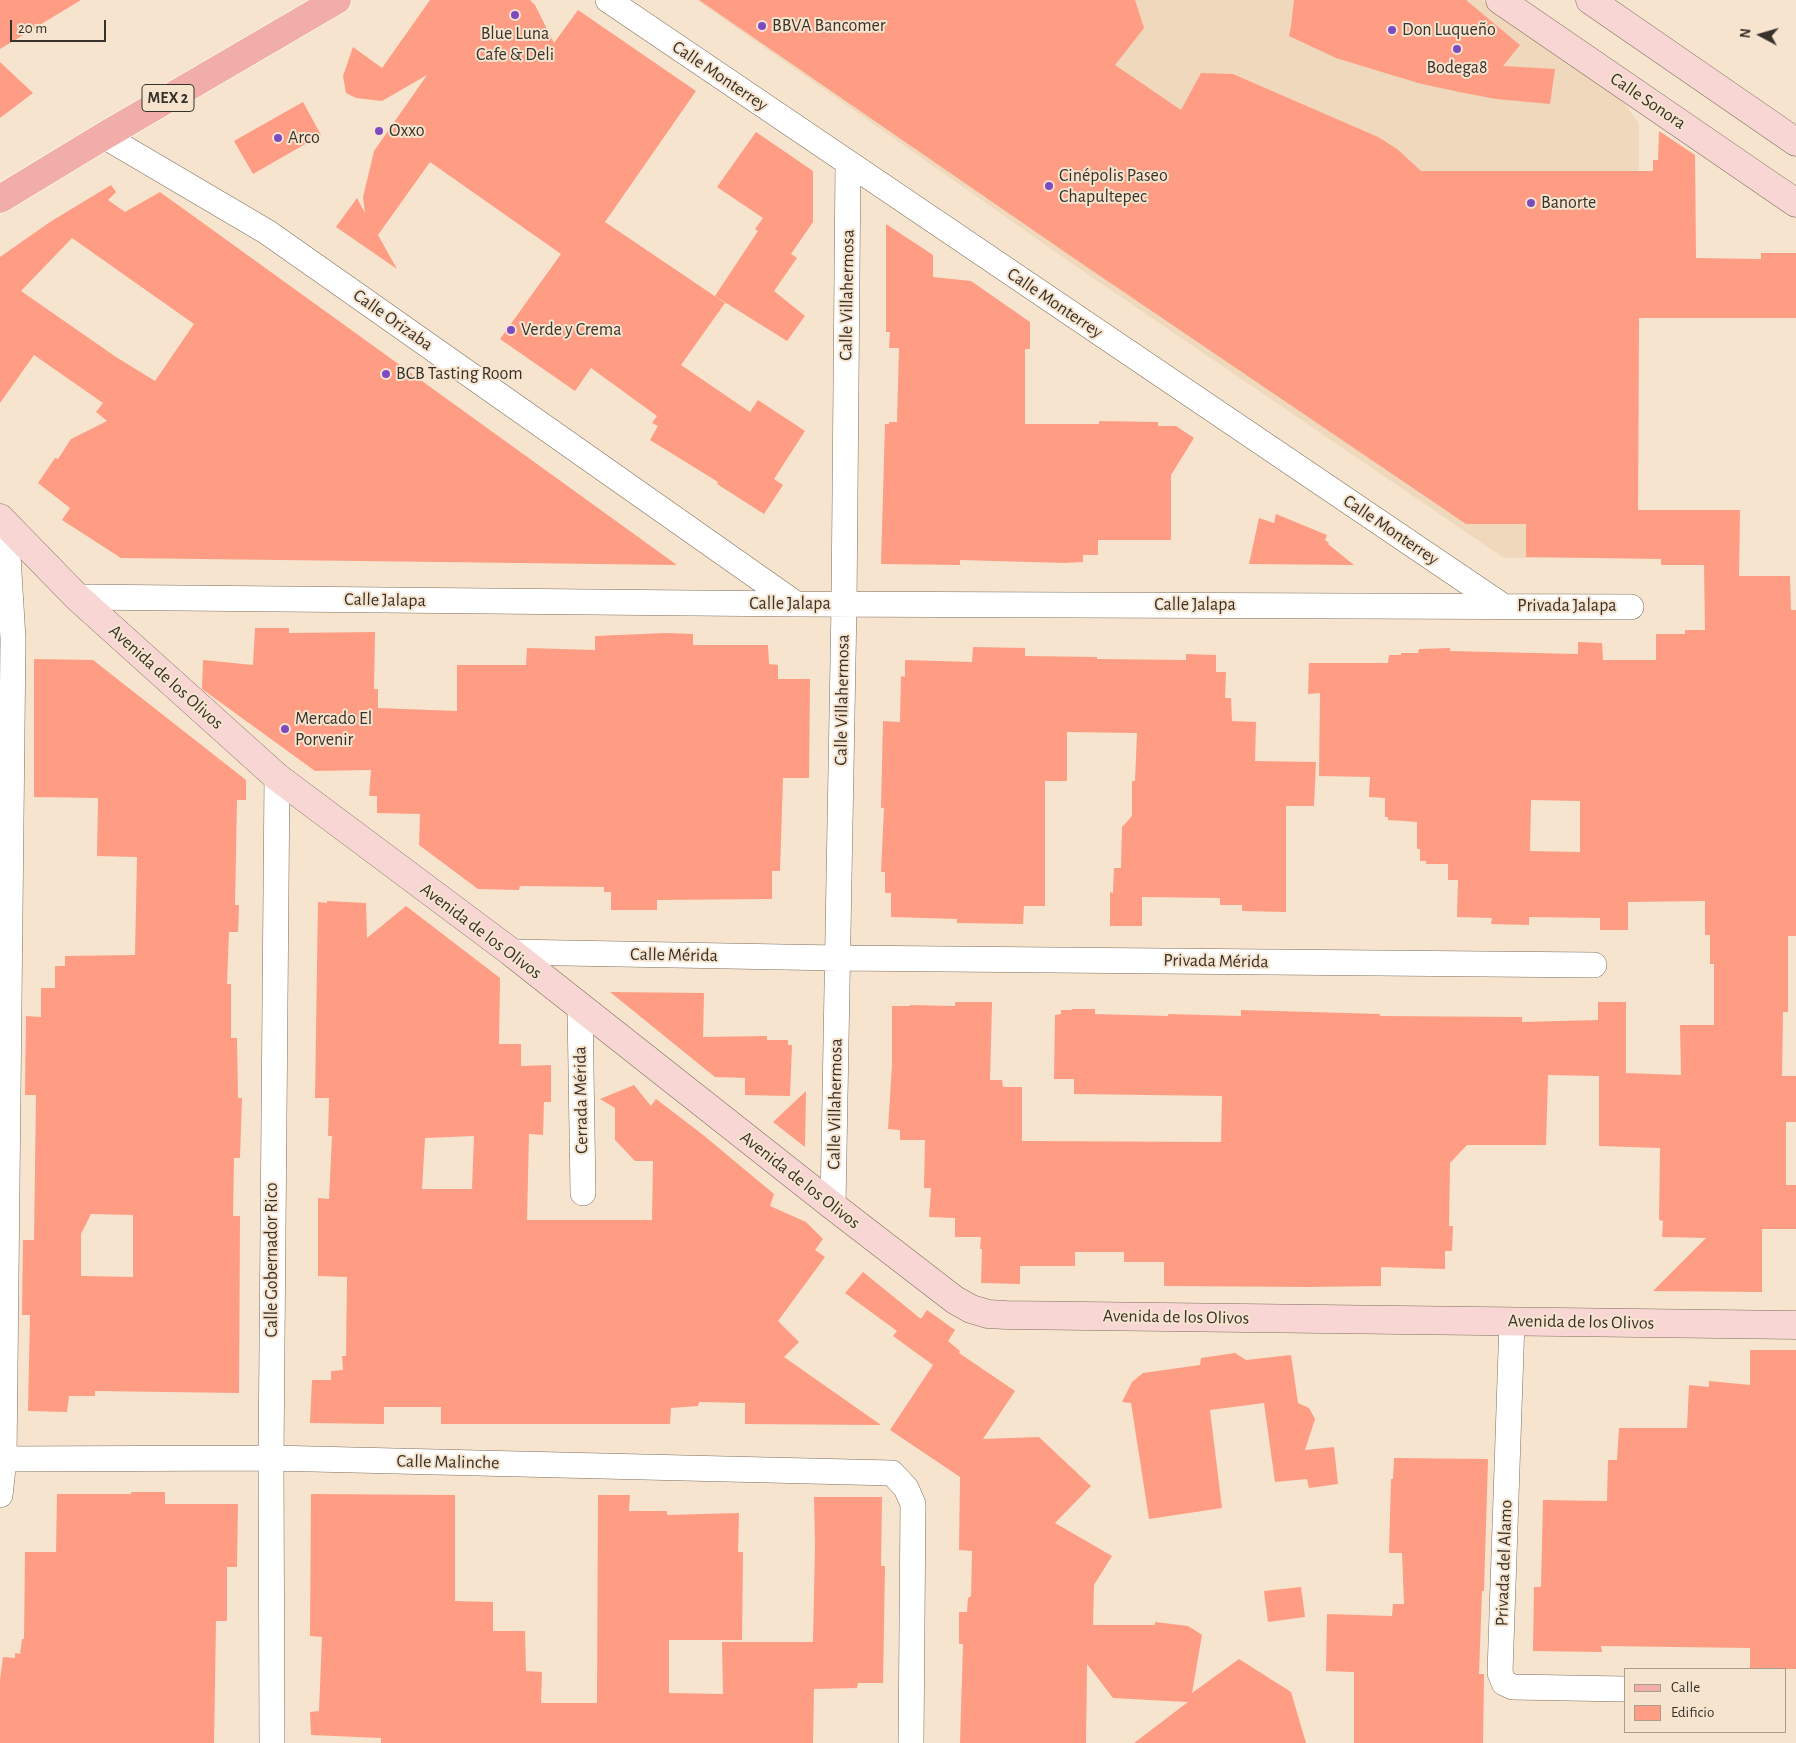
<!DOCTYPE html>
<meta charset="utf-8">
<style>
body{margin:0}
#map{position:relative;width:1796px;height:1743px;overflow:hidden;background:#f6e4ce;font-family:"Alegreya Sans",sans-serif}
canvas{display:block}
.legend{position:absolute;left:1624px;top:1668px;width:162px;height:65px;box-sizing:border-box;background:#f6e4ce;border:1px solid #aa9d8c;margin:0;padding:6px 9px;list-style:none;font-size:15px;color:#39322a}
.legend li{display:flex;align-items:center;gap:10px;height:25px}
.legend b{width:25px;border:1px solid #aa9d8c}
.north{position:absolute;left:1736px;top:10px;width:50px;height:50px;-webkit-text-stroke:4px #f6e4ce;paint-order:stroke;rotate:276deg;font-size:14px;font-weight:700;line-height:20px;text-align:center;color:#39322a}
.north::after{content:'';display:block;margin:auto;width:18px;height:22px;background:#39322a;clip-path:polygon(50% 0,100% 100%,50% 72%,0 100%)}
.scale{position:absolute;left:10px;top:20px;width:96px;height:22px;box-sizing:border-box;border:2px solid #39322a;border-top:0;padding-left:6px;font-size:15px;line-height:18px;white-space:nowrap;color:#39322a;-webkit-text-stroke:4px #f6e4ce;paint-order:stroke}
</style>
<div id="map">
<canvas width="1796" height="1743"></canvas>
<ul class="legend">
<li><b style="height:6px;background:#f1aea8"></b>Calle</li>
<li><b style="height:14px;background:#fe9d83"></b>Edificio</li>
</ul>
<div class="north">N</div>
<div class="scale">20 m</div>
</div>
<script>
const c = document.querySelector('canvas').getContext('2d');
c.lineJoin = 'round';
function fillPath(path, color) { c.fillStyle = color; c.fill(path, 'evenodd'); }
const poly = rows => new Path2D(rows.map(r => 'M' + r).join(''));
function strokePath(path, color, width, dash) { c.strokeStyle = color; c.lineWidth = width; c.lineCap = dash ? 'butt' : 'round'; c.setLineDash(dash || []); c.stroke(path); }
function label(font, color, halo, rows, align = 'center') {
  c.font = font + ' "Alegreya Sans",sans-serif'; c.lineWidth = 4; c.setLineDash([]); c.textBaseline = 'middle'; c.strokeStyle = halo; c.fillStyle = color; for (const [text, x, y, turn = 0] of rows) {
    c.save(); c.translate(x, y); c.rotate((+turn || 0) * Math.PI / 180); c.textAlign = isNaN(turn) ? turn : align; if (halo) c.strokeText(text, 0, 0); c.fillText(text, 0, 0); c.restore();
  }
}
fillPath(poly([
 [697,0,1482,0,1616,93,1639,123,1638,558,1504,558,1077,267]
]), '#efd8bc');
fillPath(poly([
 [0,0,81,0,0,49],
 [430,0,530,0,535,5,554,43,578,10,696,91,605,222,725,303,681,365,750,412,758,400,805,431,774,479,783,485,764,514,717,484,718,482,650,440,658,426,652,423,657,416,591,368,575,391,500,339,561,254,430,162,378,235,397,269,336,227,357,198,365,213,363,197,374,151,427,75,382,101,356,98,346,93,343,76,353,47,382,68],
 [699,0,1135,0,1144,28,1115,65,1181,110,1201,73,1233,74,1378,137,1397,149,1421,171,1653,171,1653,160,1658,160,1659,131,1695,155,1696,258,1761,259,1761,253,1796,253,1796,318,1639,318,1638,510,1740,510,1739,576,1790,576,1791,610,1796,610,1796,936,1788,936,1788,1012,1783,1012,1782,1076,1796,1076,1796,1122,1786,1122,1786,1185,1796,1185,1796,1229,1762,1229,1762,1292,1653,1291,1706,1238,1662,1237,1663,1221,1659,1220,1660,1148,1599,1146,1599,1076,1548,1075,1546,1145,1467,1145,1450,1163,1449,1226,1453,1226,1452,1251,1445,1251,1445,1269,1381,1267,1381,1286,1309,1287,1164,1286,1164,1262,1124,1262,1124,1252,1075,1252,1075,1266,1020,1266,1020,1284,981,1283,982,1249,980,1249,981,1237,955,1237,955,1218,929,1217,931,1188,924,1188,925,1140,900,1140,900,1130,888,1129,892,1065,892,1006,910,1006,910,1005,955,1006,955,1002,992,1002,990,1080,1002,1080,1003,1087,1022,1087,1022,1141,1221,1142,1222,1096,1074,1094,1074,1079,1054,1079,1055,1015,1061,1014,1061,1010,1072,1010,1072,1009,1095,1009,1095,1014,1168,1016,1168,1014,1241,1016,1241,1010,1380,1014,1380,1016,1522,1017,1522,1022,1598,1020,1598,1002,1626,1002,1626,1073,1681,1075,1680,1025,1714,1025,1714,964,1710,964,1710,935,1705,935,1705,901,1628,902,1628,930,1600,930,1600,918,1529,917,1529,925,1491,924,1492,918,1457,917,1458,880,1448,880,1448,864,1426,864,1426,861,1420,861,1420,849,1417,849,1417,822,1388,820,1388,817,1385,817,1385,798,1369,797,1370,777,1319,776,1320,693,1308,694,1309,663,1388,663,1389,655,1401,655,1401,653,1418,653,1419,649,1450,648,1450,651,1578,654,1578,642,1602,643,1603,660,1656,660,1656,634,1685,634,1685,630,1705,630,1704,565,1661,565,1661,559,1526,557,1526,524,1466,524,1078,261],
 [1531,800,1580,801,1580,852,1530,851],
 [1294,0,1466,0,1520,45,1503,66,1555,69,1550,104,1496,99,1459,92,1418,83,1336,58,1289,36,1291,26],
 [0,62,33,93,0,118],
 [303,102,321,135,253,174,234,141],
 [756,132,813,171,813,222,791,254,797,258,774,291,805,316,787,341,715,296,758,231,755,229,763,218,717,187],
 [111,185,116,192,108,200,125,212,160,192,677,565,121,558,62,520,70,508,38,483,55,458,58,459,71,439,107,421,96,412,103,403,34,355,0,403,0,257,50,222],
 [72,238,194,324,155,381,116,357,21,291],
 [886,224,933,255,933,277,971,281,1030,322,1030,349,1025,349,1025,424,1099,424,1099,421,1158,422,1158,426,1176,426,1194,438,1171,475,1171,540,1098,540,1098,555,1083,555,1083,562,1065,563,960,560,960,565,881,564,885,424,889,424,889,422,897,422,899,348,889,348,890,332,886,332],
 [1276,514,1327,535,1325,540,1329,543,1328,544,1354,565,1249,564,1259,518,1274,523],
 [255,628,289,628,289,633,375,632,374,689,378,689,378,708,457,711,457,665,526,665,527,648,595,650,595,636,666,633,693,634,693,645,768,645,769,664,778,665,778,679,810,679,809,778,783,778,780,871,772,871,772,899,657,900,657,910,611,910,611,892,604,892,604,887,520,886,519,890,478,889,419,845,420,814,377,813,377,796,369,796,371,770,315,771,202,689,203,660,253,665],
 [973,647,1025,648,1025,656,1097,657,1097,659,1186,660,1186,654,1216,655,1216,672,1226,672,1225,698,1231,698,1232,721,1256,722,1255,761,1316,762,1314,806,1286,806,1286,912,1242,911,1242,905,1220,905,1220,898,1142,897,1142,926,1110,926,1110,892,1113,893,1114,868,1121,868,1122,827,1132,816,1132,781,1135,781,1137,733,1067,732,1067,781,1045,781,1045,906,1024,906,1023,924,957,923,957,919,891,917,891,893,885,893,885,872,881,872,884,808,881,808,883,721,900,722,901,676,905,677,905,660,972,662],
 [34,659,93,660,246,780,246,800,237,800,235,905,239,905,238,932,229,932,227,984,231,984,231,1038,237,1038,238,1098,242,1098,240,1158,234,1158,233,1216,240,1216,239,1393,95,1391,95,1396,69,1396,67,1412,28,1411,30,1315,22,1315,23,1240,34,1240,36,1095,25,1095,26,1016,41,1017,41,988,55,988,55,966,65,966,65,956,135,955,137,857,97,856,98,798,34,797],
 [91,1214,133,1215,133,1277,81,1276,81,1234],
 [327,901,366,903,367,938,406,906,500,978,499,1044,521,1044,521,1066,551,1065,551,1102,544,1102,543,1135,529,1134,527,1220,652,1220,653,1161,635,1161,615,1140,615,1108,600,1099,634,1085,651,1106,656,1099,702,1134,774,1194,770,1206,806,1222,823,1239,815,1250,825,1257,778,1321,799,1342,784,1357,881,1425,745,1424,745,1403,699,1402,698,1406,671,1408,670,1424,441,1424,441,1407,384,1407,384,1424,310,1423,312,1380,331,1380,331,1371,343,1370,342,1356,346,1356,347,1277,318,1276,318,1198,329,1199,332,1136,328,1136,329,1098,315,1098,318,902,327,903],
 [474,1136,472,1189,422,1189,425,1138],
 [610,992,704,993,703,1037,767,1036,767,1040,788,1040,788,1045,792,1045,790,1096,745,1095,745,1078,715,1077],
 [806,1091,805,1147,773,1122],
 [863,1272,921,1319,927,1310,955,1330,948,1341,960,1351,959,1353,1015,1391,983,1439,1039,1437,1091,1486,1055,1523,1112,1556,1094,1585,1093,1625,1155,1625,1155,1622,1188,1626,1193,1629,1202,1635,1192,1693,1239,1659,1291,1692,1306,1743,1134,1743,1188,1702,1113,1698,1087,1664,1086,1743,960,1743,963,1644,959,1644,959,1612,967,1612,968,1598,971,1596,972,1551,959,1550,960,1477,890,1430,933,1365,893,1336,897,1331,845,1293],
 [1750,1350,1796,1350,1796,1669,1750,1669,1750,1648,1601,1646,1602,1652,1533,1651,1534,1587,1541,1587,1543,1500,1607,1501,1608,1460,1617,1460,1619,1428,1687,1428,1689,1385,1709,1387,1709,1381,1750,1385],
 [1235,1353,1246,1360,1291,1355,1298,1403,1309,1408,1315,1419,1305,1450,1334,1447,1338,1484,1309,1488,1307,1479,1275,1482,1264,1403,1210,1410,1222,1508,1149,1519,1131,1403,1122,1402,1132,1382,1143,1373,1200,1365,1201,1358],
 [1394,1458,1488,1459,1484,1591,1482,1591,1479,1674,1484,1674,1483,1743,1354,1743,1354,1672,1326,1671,1327,1614,1392,1616,1393,1604,1404,1604,1402,1553,1389,1553,1391,1479,1393,1479],
 [131,1492,165,1492,165,1504,238,1504,237,1567,227,1567,227,1621,216,1621,214,1743,0,1743,0,1680,3,1657,15,1658,15,1653,20,1654,22,1639,24,1639,25,1552,56,1552,57,1494,131,1494],
 [311,1494,455,1495,455,1601,493,1602,493,1631,525,1631,526,1671,542,1672,541,1703,597,1703,598,1495,630,1495,629,1511,667,1511,667,1515,739,1513,738,1552,743,1552,742,1640,669,1640,669,1693,723,1694,722,1642,813,1642,815,1546,814,1497,882,1497,881,1566,885,1566,883,1683,858,1683,857,1688,814,1689,813,1743,381,1743,381,1738,311,1735,310,1712,319,1711,322,1637,310,1636],
 [1301,1587,1305,1617,1268,1622,1264,1591]
]), '#fe9d83');
const street = poly([
 [608,0,1503,606],
 [104,136,267,232,796,604],
 [77,597,796,604,1631,607],
 [511,952,838,958,1594,965],
 [580,1007,583,1193],
 [833,1206,844,605,848,163],
 [1512,1321,1500,1673,1504,1683,1513,1687,1625,1689],
 [4,1459,271,1458,892,1473,906,1488,913,1504,911,1743],
 [0,1495,4,1459,13,639,6,523],
 [272,1743,271,1458,277,777]
]);
const secondary = poly([
 [1500,0,1796,203],
 [1590,0,1796,142],
 [0,518,77,597,277,777,511,952,833,1206,955,1300,971,1309,988,1314,1006,1315,1796,1325]
]);
const primary = poly([
 [0,199,104,136,337,0]
]);
strokePath(street, '#7f6f5c', 26);
strokePath(secondary, '#7f6f5c', 29);
strokePath(primary, '#fff', 29);
strokePath(street, '#fff', 25);
strokePath(secondary, '#f8d6d4', 28);
strokePath(primary, '#f1aea8', 28);
for (const [x, y, r, color] of [
 [515,15,5,"#7d4ac1"],
 [762,26,5,"#7d4ac1"],
 [1392,30,5,"#7d4ac1"],
 [1457,49,5,"#7d4ac1"],
 [379,131,5,"#7d4ac1"],
 [278,138,5,"#7d4ac1"],
 [1049,186,5,"#7d4ac1"],
 [1531,203,5,"#7d4ac1"],
 [511,330,5,"#7d4ac1"],
 [386,374,5,"#7d4ac1"],
 [285,729,5,"#7d4ac1"]
]) { const dot = new Path2D(); dot.arc(x, y, r, 0, 2 * Math.PI); c.fillStyle = color; c.fill(dot); strokePath(dot, '#f6e4ce', 2); }
for (const [x, y, w] of [
 [168,98,52]
]) { const box = new Path2D(); box.roundRect(x - w / 2, y - 13.5, w, 27, 4); c.fillStyle = '#f6e4ce'; c.fill(box); strokePath(box, '#39322a', 1); }
label('bold 16px', '#39322a', null, [
 ["MEX 2",168,98]
]);
label('18px', '#39322a', '#f6e4ce', [
 ["BBVA Bancomer",772,26],
 ["Don Luqueño",1402,30],
 ["Blue Luna",515,34,"center"],
 ["Cafe & Deli",515,55,"center"],
 ["Bodega8",1457,68,"center"],
 ["Oxxo",389,131],
 ["Arco",288,138],
 ["Cinépolis Paseo",1059,176],
 ["Chapultepec",1059,197],
 ["Banorte",1541,203],
 ["Verde y Crema",521,330],
 ["BCB Tasting Room",396,374],
 ["Mercado El",295,719],
 ["Porvenir",295,740]
], 'left');
label('18px', '#39322a', '#f6e4ce', [
 ["Calle Monterrey",720,76,34],
 ["Calle Sonora",1648,101,34],
 ["Calle Villahermosa",847,295,-89],
 ["Calle Monterrey",1055,303,34],
 ["Calle Orizaba",393,320,35],
 ["Calle Monterrey",1391,530,34],
 ["Calle Jalapa",385,600,1],
 ["Calle Jalapa",790,604],
 ["Calle Jalapa",1195,605],
 ["Privada Jalapa",1567,606],
 ["Avenida de los Olivos",166,677,42],
 ["Calle Villahermosa",842,700,-89],
 ["Avenida de los Olivos",481,931,37],
 ["Calle Mérida",674,955,1],
 ["Privada Mérida",1216,961,1],
 ["Cerrada Mérida",581,1100,-91],
 ["Calle Villahermosa",835,1104,-89],
 ["Avenida de los Olivos",800,1180,38],
 ["Calle Gobernador Rico",272,1260,-90],
 ["Avenida de los Olivos",1176,1317,1],
 ["Avenida de los Olivos",1581,1322,1],
 ["Calle Malinche",448,1462,1],
 ["Privada del Alamo",1504,1563,-88]
]);
</script>
